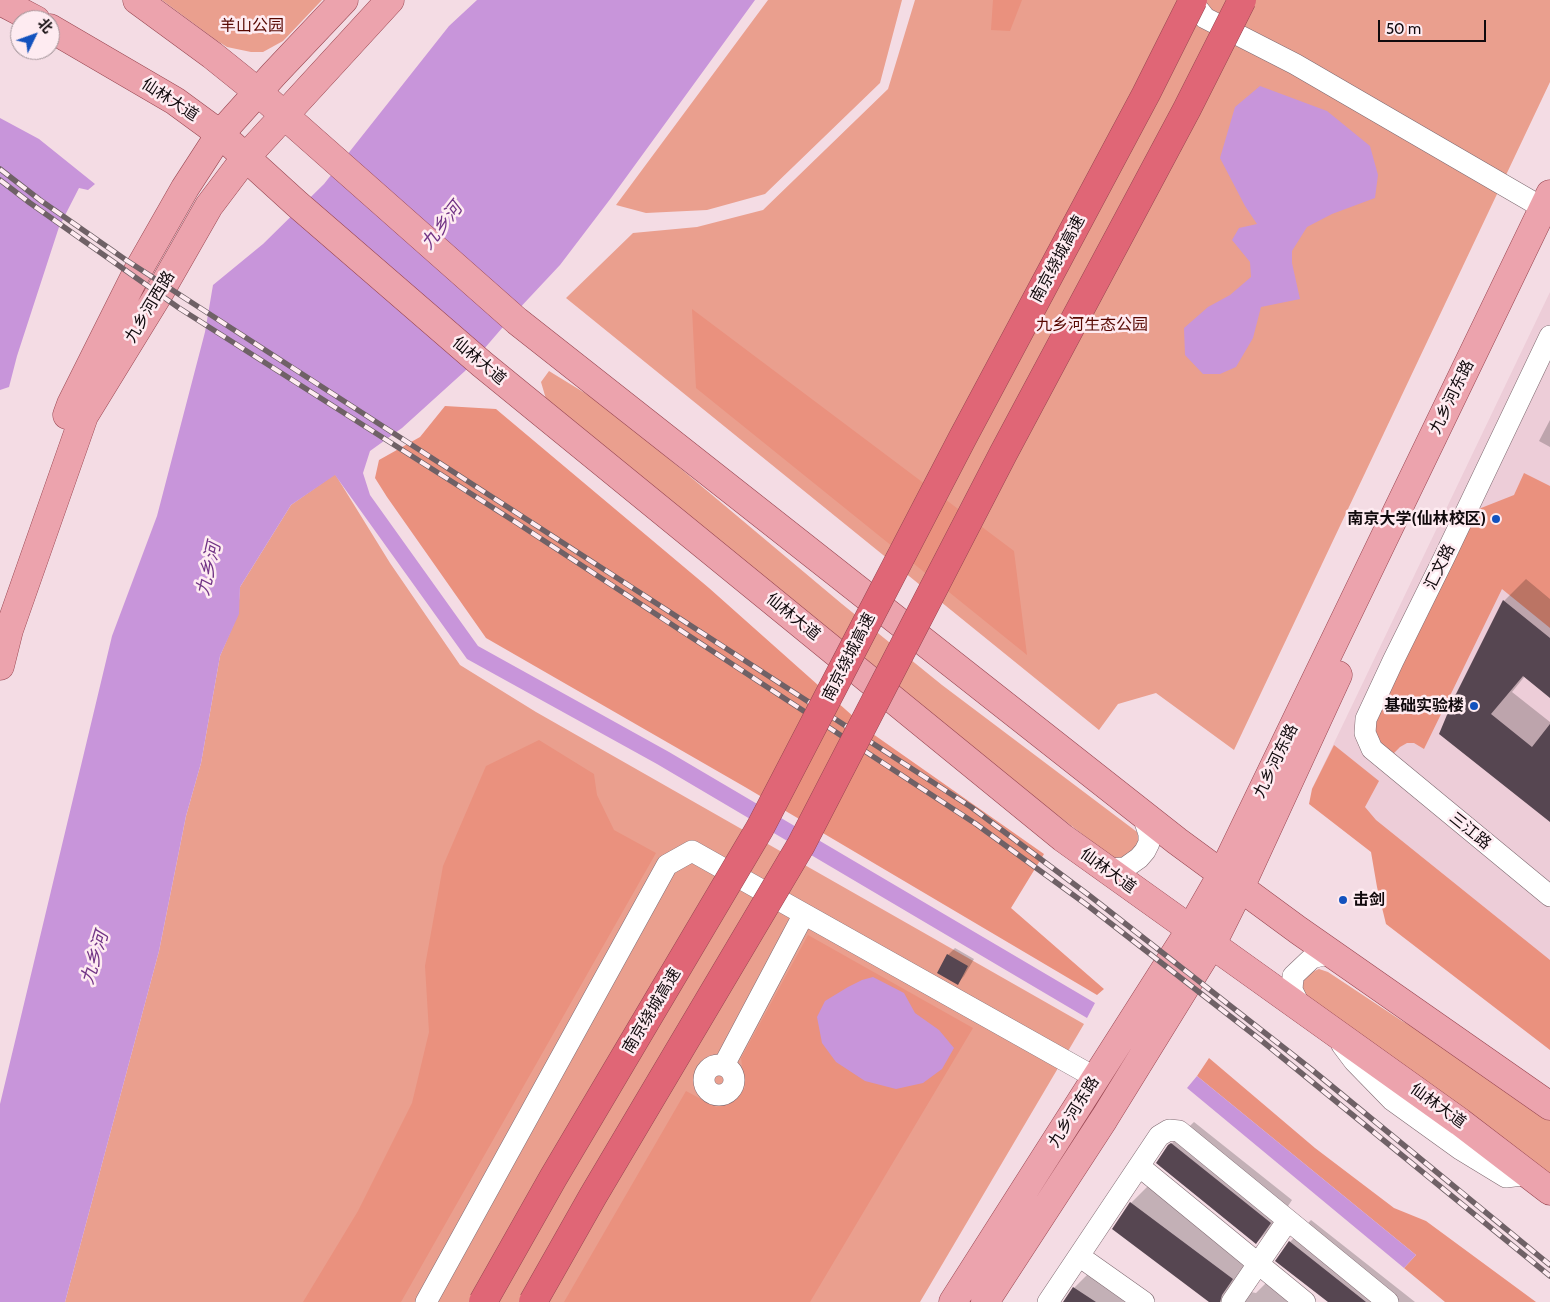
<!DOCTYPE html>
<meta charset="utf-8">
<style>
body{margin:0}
#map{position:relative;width:1550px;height:1302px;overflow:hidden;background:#f4dce4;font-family:Cabin,"Noto Sans SC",sans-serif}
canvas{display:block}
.north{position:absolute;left:10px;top:10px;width:50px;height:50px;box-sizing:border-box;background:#feebf1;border:1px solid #9f9196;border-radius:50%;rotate:48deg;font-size:14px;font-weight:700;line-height:20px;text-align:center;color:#110a0d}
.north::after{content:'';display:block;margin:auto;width:18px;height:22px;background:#1352be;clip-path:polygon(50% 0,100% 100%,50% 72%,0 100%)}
.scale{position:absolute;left:1378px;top:20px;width:108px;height:22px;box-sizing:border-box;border:2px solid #110a0d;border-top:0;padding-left:6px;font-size:15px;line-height:18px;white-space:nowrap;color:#110a0d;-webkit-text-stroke:4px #feebf1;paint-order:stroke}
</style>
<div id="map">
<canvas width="1550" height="1302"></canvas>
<div class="north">北</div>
<div class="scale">50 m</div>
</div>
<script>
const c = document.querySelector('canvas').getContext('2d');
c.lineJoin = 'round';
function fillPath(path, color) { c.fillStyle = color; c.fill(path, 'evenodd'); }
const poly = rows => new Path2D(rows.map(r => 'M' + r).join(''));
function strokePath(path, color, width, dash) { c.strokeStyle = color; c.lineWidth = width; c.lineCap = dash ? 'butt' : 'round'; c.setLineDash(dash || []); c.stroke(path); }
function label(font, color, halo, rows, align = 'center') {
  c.font = font + ' Cabin,"Noto Sans SC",sans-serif'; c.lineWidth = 5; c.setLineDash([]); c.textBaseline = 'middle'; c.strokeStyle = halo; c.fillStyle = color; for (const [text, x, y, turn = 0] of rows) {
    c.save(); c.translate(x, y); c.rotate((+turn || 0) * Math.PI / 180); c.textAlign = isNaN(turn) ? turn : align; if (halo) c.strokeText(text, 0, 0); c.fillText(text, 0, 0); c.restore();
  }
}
fillPath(poly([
 [1550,292,1550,977,1312,789]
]), '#edcdd8');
fillPath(poly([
 [162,0,322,0,283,41,263,52,251,52,227,47,216,40],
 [768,0,902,0,880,83,765,194,707,210,646,213,616,205],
 [915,0,1550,0,1550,82,1234,750,1156,693,1118,704,1099,730,566,298,633,233,697,227,763,210,888,89],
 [549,371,606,406,842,604,942,685,1137,832,1139,841,1127,858,1115,859,922,712,546,399,541,382],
 [335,474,390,563,460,665,536,712,1084,1024,920,1302,65,1302,159,951,186,816,201,763,220,656,238,614,240,587,291,505],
 [1319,969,1328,972,1402,1021,1425,1033,1550,1116,1550,1175,1306,1001,1302,986,1304,980,1310,973]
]), '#ea9f8e');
fillPath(poly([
 [993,0,1022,0,1010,31,991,30],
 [692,309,1014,551,1027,655,696,388],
 [445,406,496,409,709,588,873,734,1044,854,1011,908,1104,989,1097,995,745,787,486,638,387,497,375,478,379,460,420,437],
 [1524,473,1550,486,1550,628,1502,589,1424,749,1414,743,1407,743,1400,747,1394,753,1389,755,1371,729,1476,510,1514,495],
 [539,740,594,774,597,795,614,830,656,853,401,1302,303,1302,358,1211,412,1103,429,1032,425,966,443,866,486,766],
 [1334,745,1379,781,1365,807,1376,820,1550,960,1550,1050,1386,924,1377,887,1371,852,1309,804,1312,789],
 [808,935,973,1028,810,1302,564,1302,686,1091,716,1107,731,1101,745,1088,741,1058],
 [1209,1058,1315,1148,1394,1208,1426,1221,1536,1302,1445,1302,1404,1268,1416,1255,1197,1076]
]), '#ea917e');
fillPath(poly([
 [477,0,755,0,611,198,560,265,515,313,465,371,402,428,370,451,363,473,370,495,478,646,669,752,1095,1003,1087,1018,657,764,467,659,335,475,291,505,240,587,239,614,220,656,201,763,186,816,159,951,65,1302,0,1302,0,1104,112,636,157,516,205,332,213,285,263,244,324,184,449,26],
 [1260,86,1327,111,1370,146,1378,175,1375,198,1332,214,1307,227,1292,251,1292,263,1300,299,1261,307,1253,338,1236,367,1220,374,1203,374,1185,355,1184,328,1208,307,1230,295,1251,277,1250,262,1232,240,1239,228,1257,224,1245,206,1220,158,1235,107],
 [0,118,39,139,95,184,88,190,79,188,59,227,17,356,9,387,0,390],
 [873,977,904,993,915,1013,939,1030,954,1048,942,1069,923,1083,896,1089,865,1081,836,1062,822,1043,817,1017,825,1001,848,987,862,980],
 [1197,1076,1416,1255,1404,1268,1187,1088]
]), '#c895da');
fillPath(poly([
 [1550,420,1550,447,1539,441],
 [1526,579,1550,599,1550,696,1525,676,1512,692,1550,722,1550,821,1456,698,1504,601],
 [955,948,974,959,964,976,958,983,948,955],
 [1194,1122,1292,1200,1278,1221,1256,1243,1169,1146],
 [1153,1181,1253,1257,1246,1291,1256,1293,1274,1275,1307,1302,1211,1302,1131,1203],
 [1311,1220,1415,1302,1330,1302,1277,1261,1290,1242],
 [1096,1266,1151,1302,1065,1302,1074,1288]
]), '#0003');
fillPath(poly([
 [1503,600,1550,638,1550,698,1523,676,1491,714,1532,747,1550,724,1550,822,1439,734,1454,698],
 [947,954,968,966,958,985,937,973],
 [1171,1143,1271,1223,1256,1244,1156,1163,1168,1145],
 [1130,1202,1233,1279,1222,1295,1220,1302,1209,1302,1112,1229],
 [1289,1241,1366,1302,1328,1302,1275,1261],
 [1073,1287,1096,1302,1063,1302]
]), '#564651');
const minor = poly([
 [1191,0,1205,18,1295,64,1543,208],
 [1550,336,1444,558,1393,661,1366,719,1365,733,1372,749,1550,896],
 [1105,869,1125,868,1139,858,1145,851,1149,843,1149,834,1142,813],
 [1301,1008,1292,990,1293,976,1312,958,1323,955,1337,956],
 [1342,1045,1354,1061,1392,1100,1460,1149,1506,1177,1530,1174],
 '704 1080a15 15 0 1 1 30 0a15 15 0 1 1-30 0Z',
 [724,1065,804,914,1096,1078],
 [1139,1166,1305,1302],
 [1079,1256,1144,1302],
 [426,1302,667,865,692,851,804,914],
 [1048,1302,1159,1136,1169,1130,1179,1131,1388,1302],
 [1232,1302,1288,1220]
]);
const major = poly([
 [137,0,212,55,258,92,517,321,1177,841,1298,930,1550,1106],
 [0,1,36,20],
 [50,28,175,101,220,134,297,204,482,364,1063,838,1460,1122,1550,1191],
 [67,415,71,404,136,274,185,188,220,134,274,74,344,0],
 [0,666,9,630,84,416,157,297,209,206,246,157,390,0],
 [953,1302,1190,930,1222,874,1550,194],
 [985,1302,1104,1119,1212,944,1240,888,1338,675]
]);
strokePath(minor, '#7f6a71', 22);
strokePath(major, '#984651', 29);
strokePath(minor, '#fff', 21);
strokePath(major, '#eca3ad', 28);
const rail = poly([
 [0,169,40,200,126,260,971,807,1090,896,1311,1069,1550,1265],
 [0,180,30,203,179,308,517,523,976,824,1087,905,1262,1041,1550,1276]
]);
strokePath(rail, '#6f6166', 5.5);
strokePath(rail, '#feebf1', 4, [11]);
const highwayBridge = poly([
 [483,1302,553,1178,760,828,962,439,1146,94,1193,0],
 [533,1302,593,1196,801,845,1003,454,1187,109,1242,0]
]);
strokePath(highwayBridge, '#984651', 29, []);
strokePath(highwayBridge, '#e06676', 28);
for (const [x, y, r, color] of [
 [1496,519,5,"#1352be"],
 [1474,706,5,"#1352be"],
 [1343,900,5,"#1352be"]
]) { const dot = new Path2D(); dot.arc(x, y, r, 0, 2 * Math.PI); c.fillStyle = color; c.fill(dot); strokePath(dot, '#feebf1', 2); }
label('16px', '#570700', '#feebf1', [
 ["羊山公园",252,26],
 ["九乡河生态公园",1092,325]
]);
label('16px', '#110a0d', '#feebf1', [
 ["仙林大道",170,100,33],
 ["南京绕城高速",1058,259,-62],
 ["九乡河西路",150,307,-59],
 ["仙林大道",479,361,40],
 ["九乡河东路",1452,397,-64],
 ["汇文路",1440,567,-64],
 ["仙林大道",793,617,39],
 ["南京绕城高速",849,657,-63],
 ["九乡河东路",1276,761,-64],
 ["三江路",1470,831,39],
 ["仙林大道",1108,871,36],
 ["南京绕城高速",652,1011,-59],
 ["仙林大道",1438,1106,36],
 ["九乡河东路",1074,1112,-58]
]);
label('bold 16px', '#110a0d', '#feebf1', [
 ["南京大学(仙林校区)",1486,519],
 ["基础实验楼",1464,706],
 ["击剑",1353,900,"left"]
], 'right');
label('italic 18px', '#713385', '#feebf1', [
 ["九乡河",442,226,-52],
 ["九乡河",209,569,-77],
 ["九乡河",95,958,-73]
]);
</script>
